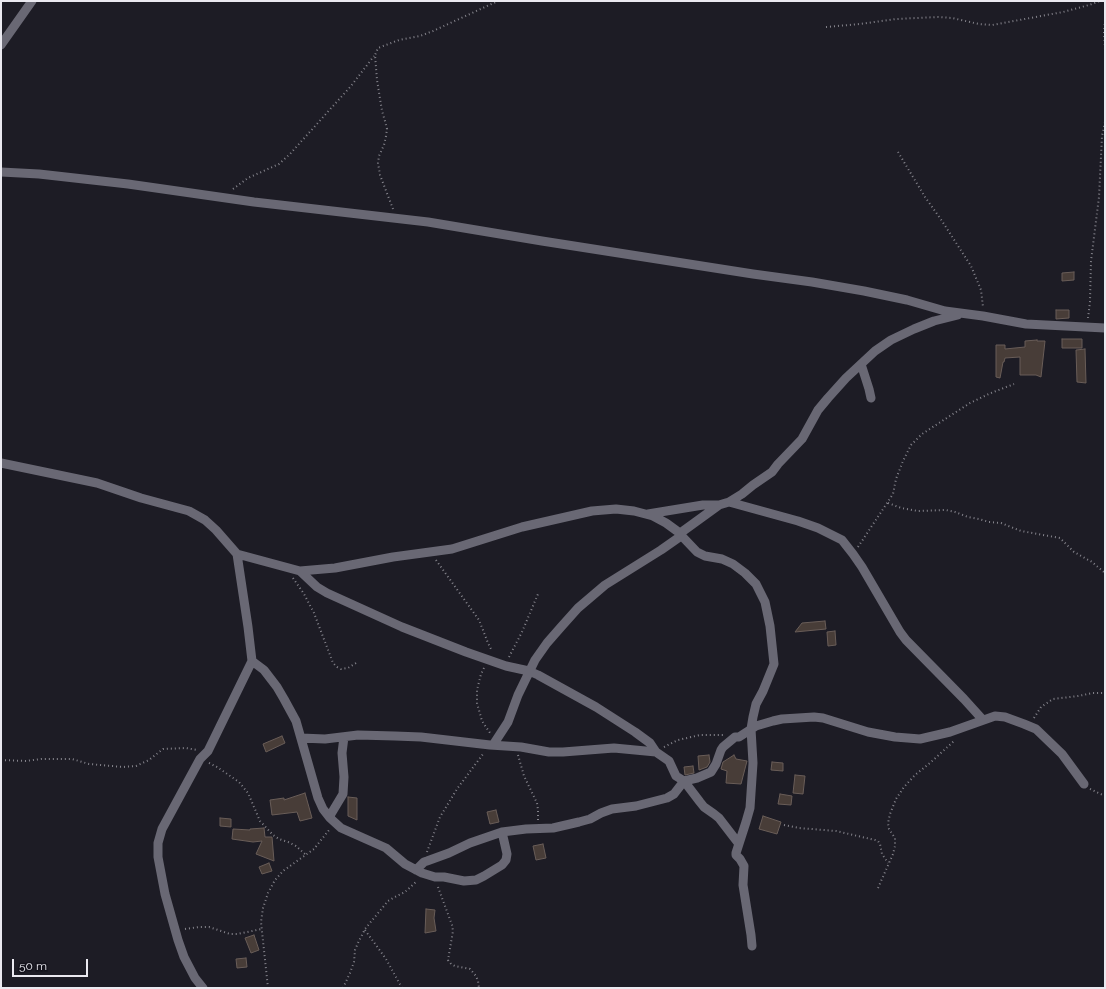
<!DOCTYPE html>
<style>
body{margin:0}
#map{position:relative;width:1106px;height:989px;overflow:hidden;background:#1d1c25;font-family:Raleway,sans-serif}
canvas{display:block}
.frame{position:absolute;inset:0;border:2px solid #eae9f0;pointer-events:none}
.scale{position:absolute;left:12px;top:959px;width:76px;height:18px;box-sizing:border-box;border:2px solid #eae9f0;border-top:0;padding-left:5px;font-size:12px;line-height:14px;white-space:nowrap;color:#eae9f0;-webkit-text-stroke:3px #14131c;paint-order:stroke}
</style>
<div id="map">
<canvas width="1106" height="989"></canvas>
<div class="frame"></div>
<div class="scale">50 m</div>
</div>
<script>
const c = document.querySelector('canvas').getContext('2d');
c.lineJoin = 'round';
function fillPath(path, color) { c.fillStyle = color; c.fill(path, 'evenodd'); }
const poly = rows => new Path2D(rows.map(r => 'M' + r).join(''));
function strokePath(path, color, width, dash) { c.strokeStyle = color; c.lineWidth = width; c.lineCap = dash ? 'butt' : 'round'; c.setLineDash(dash || []); c.stroke(path); }
const building = poly([
 [1074,272,1074,280,1062,281,1062,273,1074,272],
 [1056,310,1069,310,1069,318,1056,319,1056,310],
 [1062,339,1082,339,1082,348,1062,348,1062,339],
 [1037,340,1037,341,1045,341,1041,377,1036,375,1020,375,1020,357,1005,358,1004,362,1003,362,1000,378,996,377,996,345,1005,345,1005,349,1025,347,1025,341,1037,340],
 [1085,349,1086,383,1077,382,1076,350,1085,349],
 [825,621,826,629,795,632,802,623,825,621],
 [835,631,836,645,828,646,827,632,835,631],
 [282,736,285,743,266,752,263,744,282,736],
 [709,755,710,762,707,767,699,770,698,756,709,755],
 [734,755,736,759,747,761,741,784,726,783,727,771,721,769,723,762,734,755],
 [772,762,783,763,783,771,771,770,772,762],
 [693,766,694,773,685,775,684,767,693,766],
 [795,775,805,776,803,794,793,793,795,775],
 [305,793,312,818,300,821,297,812,272,815,270,800,284,798,284,800,305,793],
 [780,794,792,796,791,805,778,804,780,794],
 [348,797,357,798,357,820,348,816,348,797],
 [496,810,499,822,490,824,487,812,496,810],
 [763,816,781,822,777,834,759,829,763,816],
 [220,818,231,819,231,827,220,826,220,818],
 [264,828,265,837,272,837,274,861,256,854,262,841,253,842,232,839,233,829,250,830,250,829,264,828],
 [543,844,546,858,536,860,533,846,543,844],
 [269,863,272,871,262,874,259,867,269,863],
 [426,909,435,910,434,918,436,931,425,933,426,909],
 [254,935,259,950,251,953,245,938,254,935],
 [246,958,247,967,237,968,236,959,246,958]
]);
fillPath(building, '#483d38');
strokePath(building, '#695d58', 1);
strokePath(poly([
 [1105,20,1104,32,1105,49],
 [826,27,860,24,896,19,938,17,952,18,979,24,992,25,1063,12,1089,5,1100,1],
 [898,152,925,197,942,221,971,266,981,290,983,307],
 [233,189,248,178,279,164,290,154,351,86,374,56],
 [393,209,380,175,378,163,379,156,384,145,386,136,387,129,385,121,382,111,377,80,375,55,378,48,399,40,420,36,433,31,498,1],
 [1088,318,1090,302,1091,261,1099,197,1102,136,1105,122],
 [888,503,901,508,918,511,946,510,955,512,968,517,979,519,989,522,1001,523,1021,531,1060,538,1074,552,1092,562,1105,573],
 [858,547,893,494,896,479,903,461,911,445,922,434,970,403,991,393,1014,384],
 [436,560,479,620,488,643,492,651],
 [293,578,304,594,314,613,333,663,337,667,341,669,348,668,356,663],
 [509,657,522,632,538,594],
 [484,668,481,674,477,690,477,703,482,721,490,733],
 [1034,718,1041,707,1053,699,1078,696,1093,693,1105,693],
 [664,747,678,740,700,735,723,735],
 [518,755,524,776,537,803,538,810,538,821],
 [1,760,26,761,41,759,72,759,89,764,123,767,136,766,149,760,163,749,186,748,197,750],
 [209,763,217,767,239,782,248,793,260,821,273,835,279,839,288,842,296,846,306,855],
 [1090,789,1105,796],
 [784,825,799,828,836,831,875,840,878,841,880,844,882,854,888,863],
 [427,852,440,817,457,789,483,754],
 [438,887,452,925,453,931,448,960,451,964,455,966,470,969,476,976,478,981,479,988],
 [878,888,893,854,895,846,895,838,889,829,888,823,890,814,896,799,904,787,915,775,930,763,954,741],
 [185,929,199,927,209,927,230,934,237,934,262,929],
 [365,930,386,959,402,988],
 [268,988,261,922,263,908,268,893,275,880,283,871,314,849,329,830],
 [343,988,350,973,354,962,355,950,358,943,365,929,388,901,393,898,405,892,417,881]
]), '#85848c', 2, [1, 3]);
strokePath(poly([
 [1,45,32,1],
 [1,172,39,174,128,184,254,202,428,222,542,241,753,274,812,282,864,291,907,300,945,311,983,316,1026,324,1105,328],
 [861,364,869,389,871,398],
 [1,463,97,483,141,498,189,511,205,520,216,530,237,554,248,627,252,661,208,751,200,759,162,829,158,843,158,857,165,894,178,940,184,957,195,978,203,988],
 [729,502,798,521,818,528,842,540,853,554,862,567,900,632,906,640,964,699,983,720],
 [648,514,703,505,719,505,729,502,742,494,753,485,772,472,778,464,802,439,818,410,828,398,846,378,875,351,891,340,914,329,934,321,958,315],
 [679,534,719,505],
 [237,554,300,571,335,568,393,557,452,549,522,527,592,511,616,509,634,511,653,516,666,523,677,531,697,552,705,556,722,559,733,564,745,573,756,584,765,602,770,626,774,664,763,691,756,704,753,717,751,729,753,763,750,808,746,822,736,853,736,855,740,859,744,866,743,885,751,935,752,946],
 [300,571,317,587,327,593,402,627,466,652,506,666,529,671,538,675,596,707,635,732,650,743,656,752,669,761,676,776,684,781,700,802,704,807,714,814,719,818,739,844],
 [252,661,264,670,277,687,284,699,296,721,318,798,323,809,330,818,341,828,386,848,405,864,422,873,435,877,444,877,464,881,476,880,484,876,502,865,506,860,507,854,502,832],
 [301,738,325,739,358,735,395,736,421,737,490,745,521,747,549,752,563,752,614,748,656,752],
 [493,745,508,722,518,695,535,660,547,643,561,627,578,608,605,585,661,550,681,536],
 [330,818,331,814,343,794,344,777,342,753,344,737],
 [416,870,424,862,427,861,449,853,470,843,502,832,526,829,553,828,579,822,590,819,601,813,612,809,636,806,667,798,674,794,684,781,697,778,711,772,716,764,721,750,723,747,735,737,739,737,756,726,773,721,782,719,814,717,823,718,868,732,895,737,920,739,950,732,995,716,1005,717,1024,724,1036,729,1062,754,1084,784]
]), '#696874', 9);
</script>
